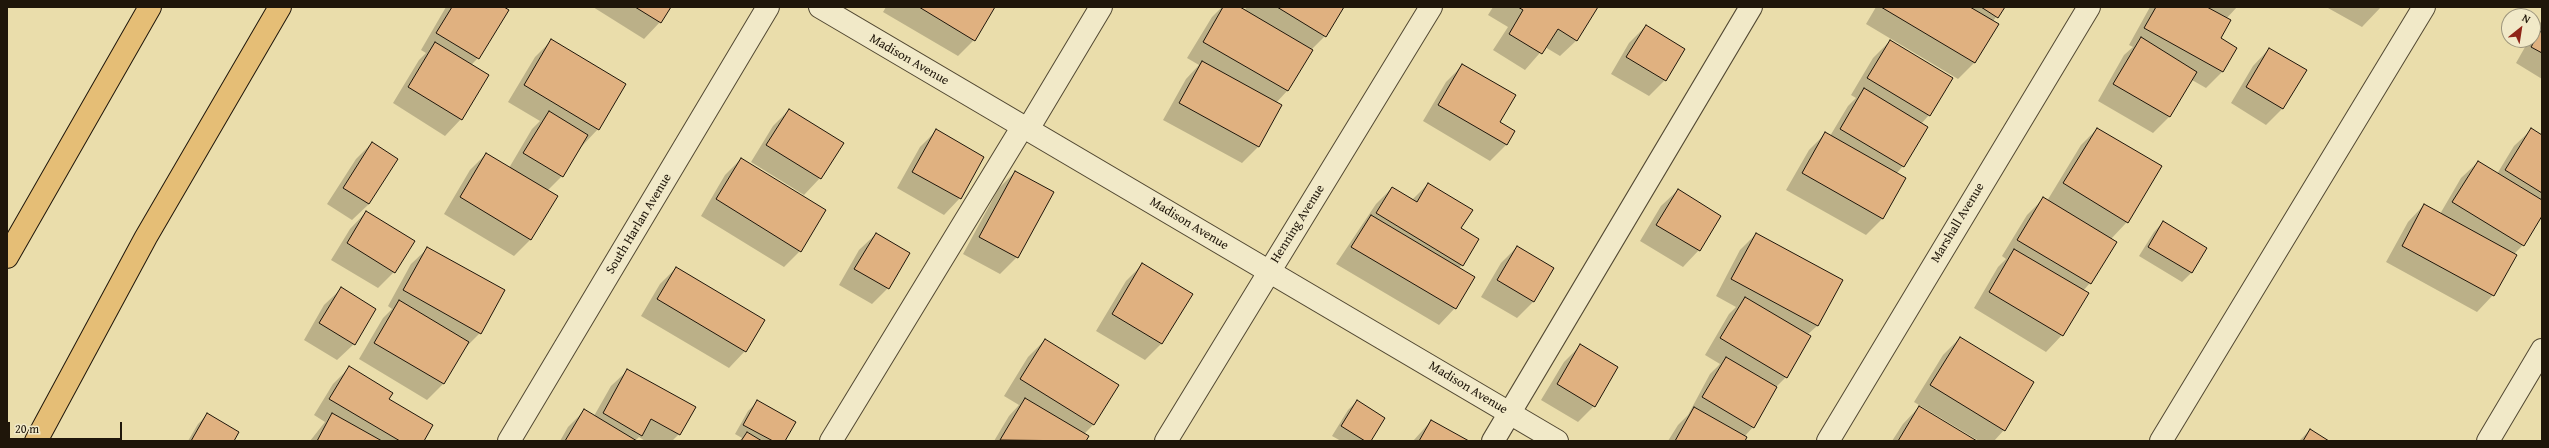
<!DOCTYPE html>
<style>
body{margin:0}
#map{position:relative;width:2549px;height:448px;overflow:hidden;background:#eaddab;font-family:"Gentium Book Plus",serif}
canvas{display:block}
.frame{position:absolute;inset:0;border:8px solid #1f160a;pointer-events:none}
.north{position:absolute;left:2501px;top:8px;width:40px;height:40px;box-sizing:border-box;background:#f1e9c8;border:1px solid #9d957c;border-radius:50%;rotate:30deg;font-size:11px;font-weight:700;line-height:16px;text-align:center;color:#1f160a}
.north::after{content:'';display:block;margin:auto;width:14px;height:18px;background:#8f2418;clip-path:polygon(50% 0,100% 100%,50% 72%,0 100%)}
.scale{position:absolute;left:8px;top:422px;width:114px;height:18px;box-sizing:border-box;border:2px solid #1f160a;border-top:0;padding-left:5px;font-size:12px;line-height:14px;white-space:nowrap;color:#1f160a;-webkit-text-stroke:3px #f1e9c8;paint-order:stroke}
</style>
<div id="map">
<canvas width="2549" height="448"></canvas>
<div class="frame"></div>
<div class="north">N</div>
<div class="scale">20 m</div>
</div>
<script>
const c = document.querySelector('canvas').getContext('2d');
c.lineJoin = 'round';
function fillPath(path, color) { c.fillStyle = color; c.fill(path, 'evenodd'); }
const poly = rows => new Path2D(rows.map(r => 'M' + r).join(''));
function strokePath(path, color, width, dash) { c.strokeStyle = color; c.lineWidth = width; c.lineCap = dash ? 'butt' : 'round'; c.setLineDash(dash || []); c.stroke(path); }
function label(font, color, halo, rows, align = 'center') {
  c.font = font + ' "Gentium Book Plus",serif'; c.lineWidth = 4; c.setLineDash([]); c.textBaseline = 'middle'; c.strokeStyle = halo; c.fillStyle = color; for (const [text, x, y, turn = 0] of rows) {
    c.save(); c.translate(x, y); c.rotate((+turn || 0) * Math.PI / 180); c.textAlign = isNaN(turn) ? turn : align; if (halo) c.strokeText(text, 0, 0); c.fillText(text, 0, 0); c.restore();
  }
}
fillPath(poly([
 [446,7,502,7,478,58,471,65,461,119,445,136,393,103,419,60,426,53,421,50],
 [593,7,670,7,660,22,644,39],
 [886,7,994,7,974,40,958,56,883,12],
 [1222,7,1238,7,1244,11,1247,7,1343,7,1325,36,1311,50,1287,91,1276,103,1281,106,1258,147,1242,163,1163,120,1186,79,1199,65,1187,58,1212,17],
 [1493,7,1597,7,1577,40,1560,56,1545,47,1525,70,1493,50,1508,27,1488,15],
 [1876,7,2004,7,1993,21,1975,62,1958,79,1866,24],
 [2150,7,2237,7,2226,19,2220,39,2223,71,2206,88,2192,80,2169,117,2153,133,2098,101,2124,55,2133,47,2129,45],
 [2381,7,2362,27,2328,8,2329,7],
 [2542,20,2542,79,2516,63,2529,40,2533,40,2533,34],
 [1646,26,1665,80,1649,96,1611,74,1629,43],
 [551,41,598,129,582,146,562,176,547,191,556,197,530,240,514,256,444,214,470,170,486,154,509,168,532,129,540,121,508,102,535,57],
 [1890,41,1929,115,1921,124,1903,166,1896,174,1905,179,1882,219,1866,235,1786,190,1809,150,1825,134,1830,136,1848,106,1856,98,1851,95,1873,58],
 [2269,49,2283,108,2266,125,2231,103,2253,66],
 [1462,66,1499,123,1514,131,1506,145,1490,161,1423,121,1446,82],
 [789,110,820,178,804,195,751,162,773,126],
 [2097,129,2127,222,2111,239,2090,283,2083,291,2062,335,2046,352,1974,308,1998,267,2006,259,2002,256,2027,215,2043,199,2047,201,2081,145],
 [937,130,960,198,944,215,897,188,920,147],
 [2531,130,2542,137,2542,214,2523,245,2514,254,2493,295,2477,312,2386,262,2408,222,2424,205,2440,214,2461,178,2478,162,2497,174,2514,146],
 [372,143,369,204,352,220,327,204,356,159],
 [741,159,800,251,784,267,701,216,725,175],
 [1015,172,1052,193,1017,257,1000,274,963,254,999,188],
 [1428,184,1460,229,1462,265,1459,268,1455,308,1439,325,1336,264,1376,204,1392,188,1412,200],
 [1678,190,1699,250,1683,267,1640,241,1661,206],
 [366,212,394,272,378,288,331,260,350,229],
 [2163,222,2206,248,2191,273,2182,282,2139,256,2154,232],
 [876,234,888,288,872,304,839,285,859,250],
 [1756,234,1841,280,1817,326,1807,335,1810,337,1786,377,1776,387,1753,427,1744,437,1744,441,1668,441,1678,425,1688,415,1710,374,1720,364,1705,355,1729,314,1736,307,1716,296,1740,250],
 [1517,247,1553,268,1533,302,1517,318,1481,297,1501,263],
 [428,248,480,333,463,350,443,384,427,400,359,359,383,318,392,309,388,306,411,264],
 [1142,265,1191,294,1161,344,1145,360,1096,331,1126,281],
 [676,268,745,351,729,368,641,316,660,284],
 [341,289,354,344,337,360,304,340,324,305],
 [1960,338,2004,430,1994,441,1979,441,1914,402,1943,355],
 [1045,340,1117,385,1093,425,1084,434,1088,437,1085,441,994,441,1009,416,1019,405,1004,396,1028,357],
 [1580,346,1594,406,1578,422,1541,400,1564,362],
 [349,368,388,399,423,441,310,441,325,422,314,415,333,384],
 [628,370,679,434,672,441,645,441,639,437,635,441,560,441,568,427,585,410,594,416,611,386],
 [1357,401,1370,441,1341,441,1332,436,1348,410],
 [757,402,784,441,739,441,742,438,735,434,748,411],
 [1919,407,1975,441,1892,441,1903,424],
 [207,415,233,441,188,441,198,424],
 [1431,421,1467,441,1413,441],
 [2310,430,2328,441,2299,441]
]), '#0003');
const building = poly([
 [452,7,504,7,509,10,479,59,436,33,452,7],
 [635,7,671,7,661,23,635,7],
 [919,7,995,7,975,41,919,7],
 [1223,7,1240,7,1313,50,1288,91,1203,42,1223,7],
 [1277,7,1344,7,1326,37,1277,7],
 [1518,7,1598,7,1577,41,1558,29,1542,54,1509,34,1523,10,1518,7],
 [1881,7,1970,7,1999,24,1975,63,1881,7],
 [1981,7,2005,7,1998,18,1981,7],
 [2156,7,2207,7,2231,20,2221,38,2237,48,2223,72,2144,28,2156,7],
 [1646,25,1685,49,1666,81,1626,57,1646,25],
 [2542,29,2542,53,2531,47,2542,29],
 [2141,37,2197,72,2170,117,2113,84,2141,37],
 [551,39,626,84,599,130,524,85,551,39],
 [1890,40,1953,78,1930,116,1867,78,1890,40],
 [435,42,489,75,462,120,408,87,435,42],
 [2269,48,2307,70,2283,109,2246,87,2269,48],
 [1202,61,1282,105,1259,147,1179,103,1202,61],
 [1462,64,1516,95,1500,122,1515,131,1507,145,1438,105,1462,64],
 [1864,88,1928,127,1904,167,1840,129,1864,88],
 [789,109,844,143,821,179,766,145,789,109],
 [549,111,588,135,563,177,523,153,549,111],
 [2097,128,2162,166,2128,223,2063,183,2097,128],
 [2531,128,2542,135,2542,193,2505,170,2531,128],
 [936,129,984,157,961,199,912,172,936,129],
 [1825,132,1906,178,1883,219,1802,173,1825,132],
 [372,142,398,159,369,204,343,188,372,142],
 [486,153,558,196,531,240,460,197,486,153],
 [741,158,826,210,801,252,716,199,741,158],
 [2478,161,2542,200,2542,216,2524,246,2452,202,2478,161],
 [1015,171,1054,192,1018,258,979,237,1015,171],
 [1428,183,1473,210,1461,228,1479,239,1463,266,1376,213,1392,187,1417,202,1428,183],
 [1678,189,1721,216,1700,251,1656,225,1678,189],
 [2043,197,2117,242,2091,284,2017,240,2043,197],
 [2424,204,2517,255,2494,296,2402,246,2424,204],
 [366,211,415,241,395,273,347,243,366,211],
 [1371,215,1475,277,1456,309,1351,247,1371,215],
 [2163,221,2207,248,2192,273,2148,247,2163,221],
 [876,233,910,253,889,289,854,269,876,233],
 [1756,233,1843,280,1818,326,1731,279,1756,233],
 [1517,246,1554,268,1534,302,1497,280,1517,246],
 [427,247,505,290,481,334,403,290,427,247],
 [2014,249,2089,293,2063,336,1989,292,2014,249],
 [1142,263,1193,294,1162,344,1112,314,1142,263],
 [676,267,765,320,746,352,657,299,676,267],
 [341,287,376,309,355,345,319,323,341,287],
 [1745,297,1811,336,1787,378,1720,338,1745,297],
 [399,300,469,342,444,384,374,343,399,300],
 [1960,337,2034,382,2005,431,1930,385,1960,337],
 [1045,339,1119,385,1094,425,1020,379,1045,339],
 [1580,344,1618,367,1595,407,1557,384,1580,344],
 [1726,357,1777,387,1754,428,1702,397,1726,357],
 [349,366,393,393,389,399,433,425,424,441,400,441,329,399,349,366],
 [627,369,696,407,680,435,651,419,642,436,603,413,627,369],
 [1025,398,1089,436,1086,441,1000,440,1025,398],
 [757,400,796,422,785,441,773,441,743,425,757,400],
 [1357,400,1385,418,1371,441,1365,441,1341,426,1357,400],
 [1919,406,1977,441,1898,441,1919,406],
 [1694,407,1747,437,1745,441,1675,441,1694,407],
 [584,409,637,441,565,441,584,409],
 [207,413,239,432,234,441,191,441,207,413],
 [332,413,382,441,317,441,332,413],
 [1431,420,1469,441,1419,441,1431,420],
 [2310,429,2329,441,2303,441,2310,429],
 [747,432,762,441,741,441,747,432]
]);
fillPath(building, '#e0b180');
strokePath(building, '#1f160a', 1);
const minor = poly([
 [820,7,1557,441],
 [1028,129,1101,7],
 [509,441,768,7],
 [831,441,1023,126],
 [1166,441,1431,7],
 [1493,441,1751,7],
 [1828,441,2089,7],
 [2161,441,2424,7],
 [2488,441,2542,350]
]);
const highway = poly([
 [7,257,150,7],
 [36,441,146,237,280,7]
]);
strokePath(minor, '#524832', 24);
strokePath(highway, '#1f160a', 24);
strokePath(minor, '#f1e9c8', 22);
strokePath(highway, '#e5be76', 22);
label('13px', '#1f160a', '#f1e9c8', [
 ["Madison Avenue",909,60,30],
 ["Marshall Avenue",1958,223,-59],
 ["South Harlan Avenue",639,224,-59],
 ["Madison Avenue",1189,224,31],
 ["Henning Avenue",1298,224,-58],
 ["Madison Avenue",1468,388,31]
]);
</script>
